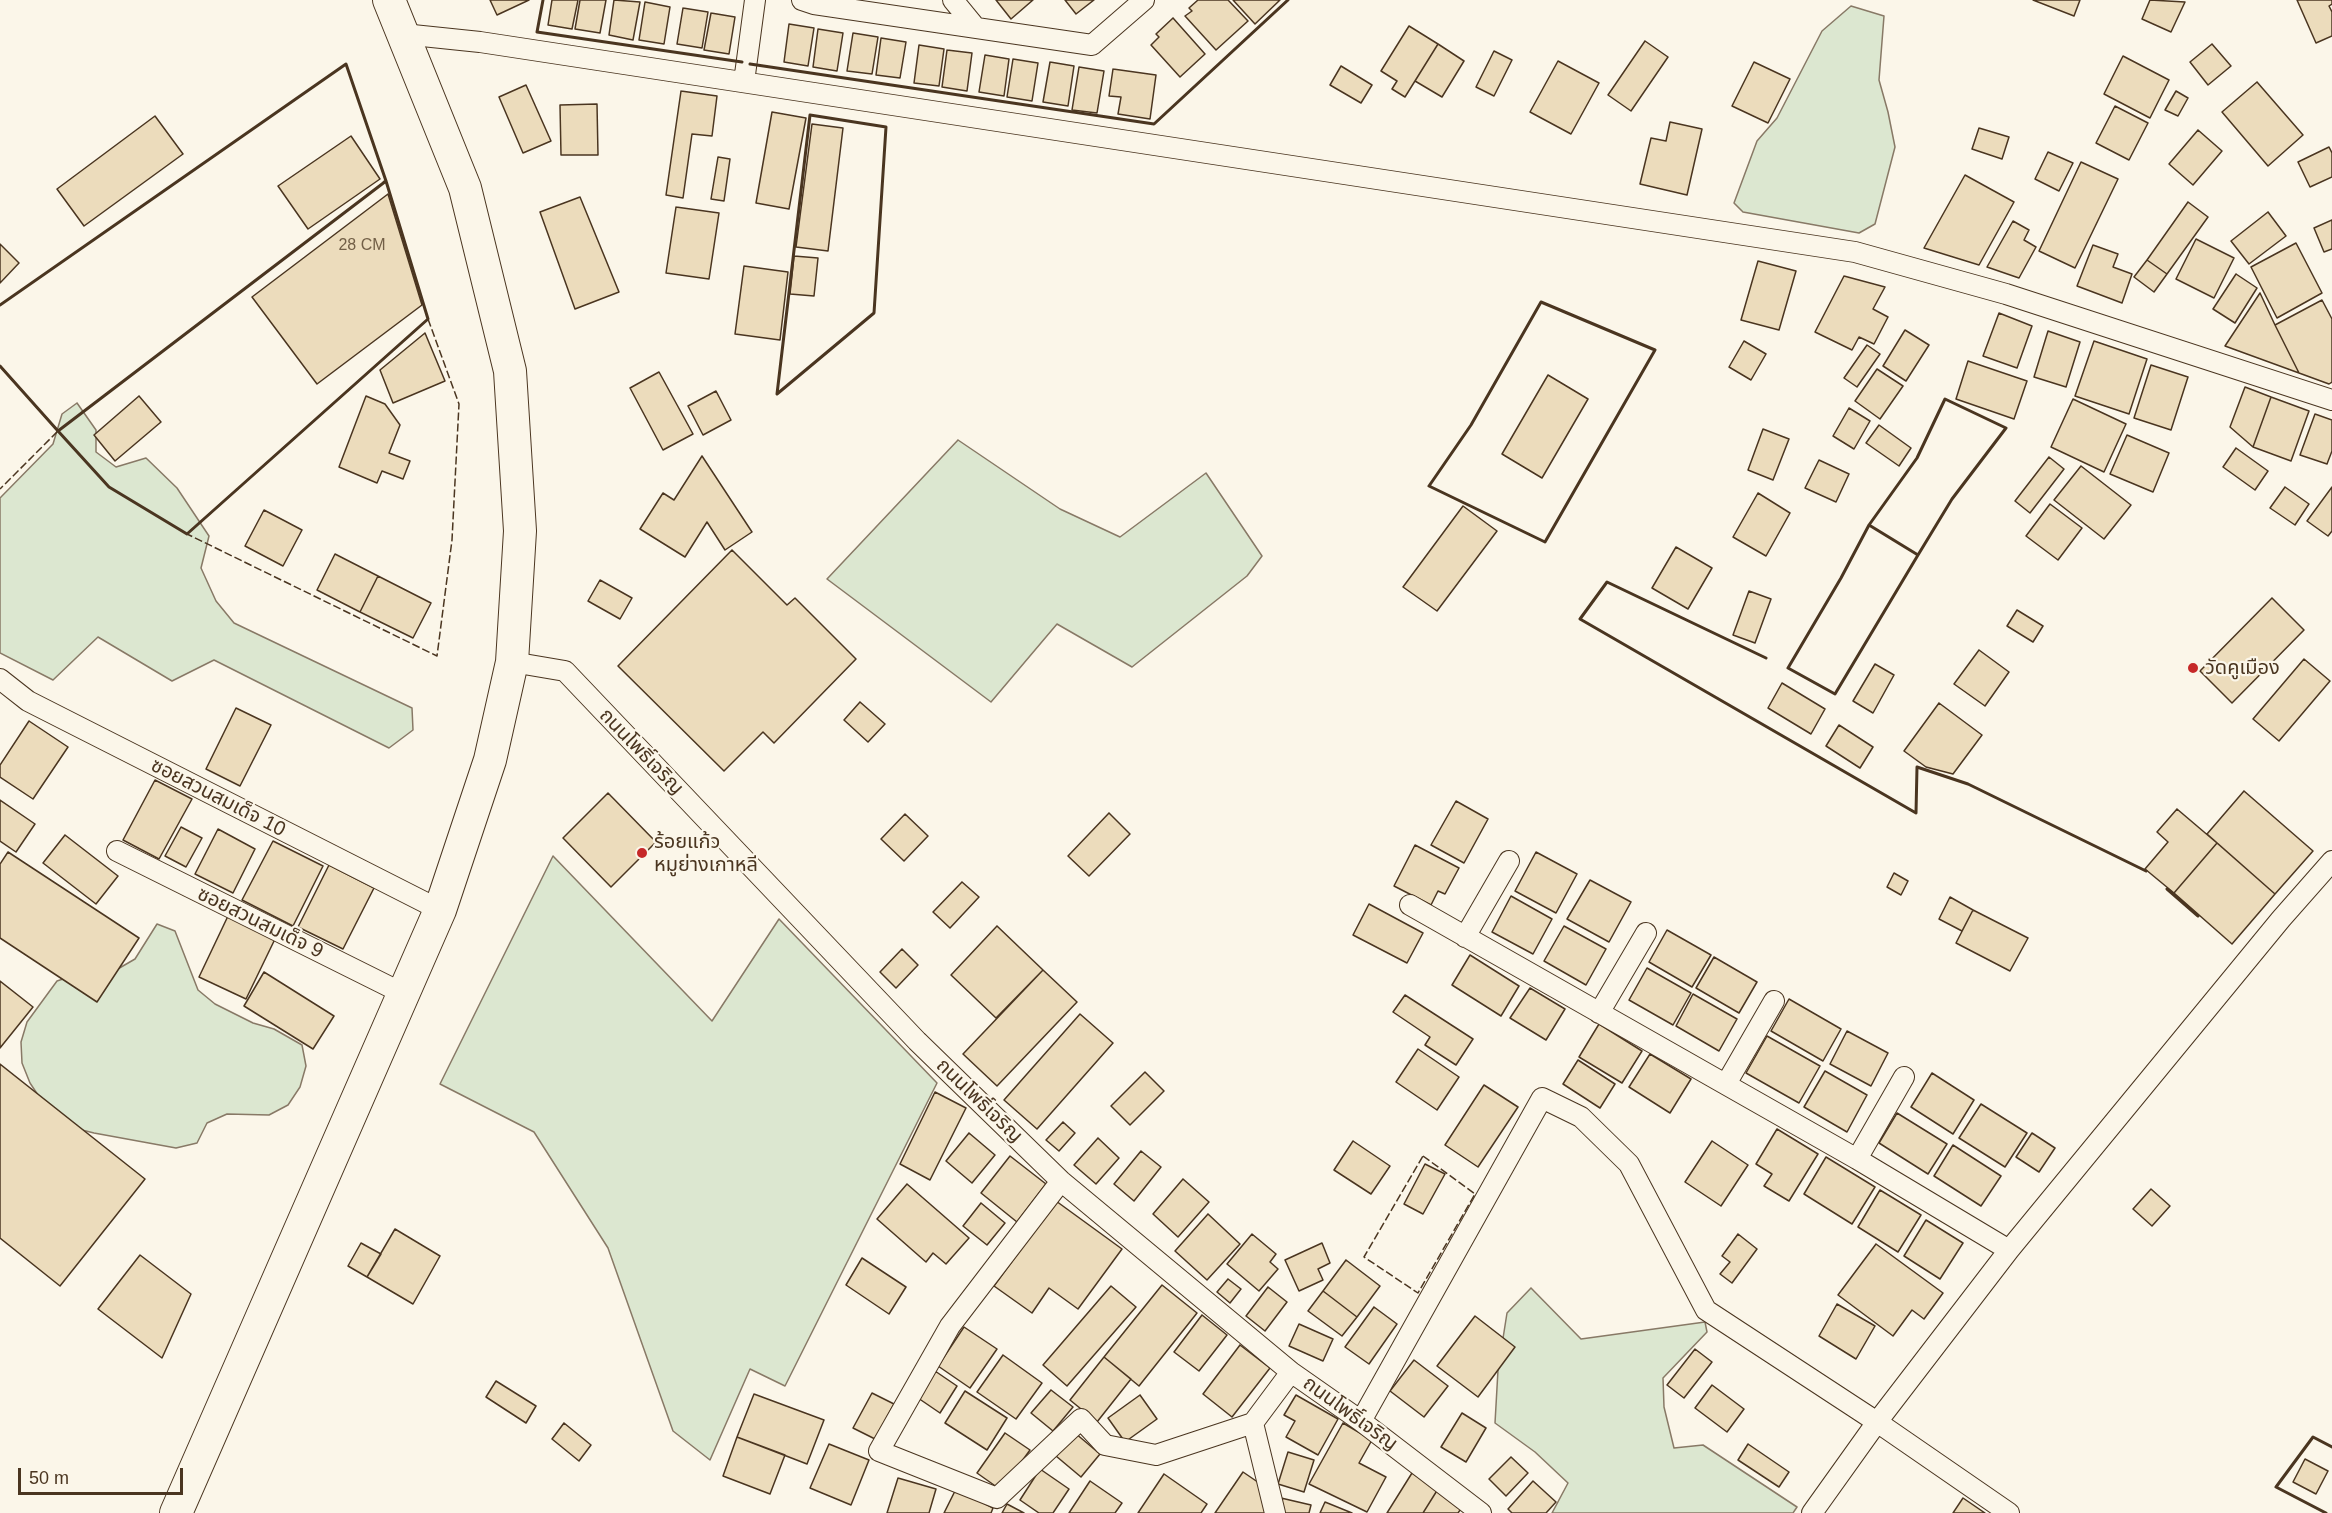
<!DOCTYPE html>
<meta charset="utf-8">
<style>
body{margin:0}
#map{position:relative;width:2332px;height:1513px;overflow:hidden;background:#fbf6e9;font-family:Helvetica,sans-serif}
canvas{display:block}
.scale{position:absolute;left:18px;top:1468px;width:165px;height:27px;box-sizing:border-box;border:3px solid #4a3520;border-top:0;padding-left:8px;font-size:18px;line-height:21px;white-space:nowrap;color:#4a3520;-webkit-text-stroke:4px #fbf6e9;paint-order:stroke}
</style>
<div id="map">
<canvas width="2332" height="1513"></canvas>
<div class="scale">50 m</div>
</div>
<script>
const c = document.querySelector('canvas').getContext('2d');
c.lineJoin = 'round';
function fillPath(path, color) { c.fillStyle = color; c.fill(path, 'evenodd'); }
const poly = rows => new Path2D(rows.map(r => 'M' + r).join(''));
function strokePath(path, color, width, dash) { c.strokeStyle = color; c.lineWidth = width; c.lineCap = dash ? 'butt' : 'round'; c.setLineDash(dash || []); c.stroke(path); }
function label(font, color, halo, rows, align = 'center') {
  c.font = font + ' Helvetica,"Noto Sans Thai",sans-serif'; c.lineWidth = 4.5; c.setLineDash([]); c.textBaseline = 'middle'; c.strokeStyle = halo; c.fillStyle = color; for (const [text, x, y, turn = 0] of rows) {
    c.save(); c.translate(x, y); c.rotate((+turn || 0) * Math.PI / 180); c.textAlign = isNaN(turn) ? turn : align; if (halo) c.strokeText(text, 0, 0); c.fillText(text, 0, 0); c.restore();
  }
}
const green = poly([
 [1851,6,1884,16,1879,80,1888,112,1895,147,1875,224,1859,233,1743,212,1734,203,1757,141,1777,118,1822,31,1851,6],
 [77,403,96,430,96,452,116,467,146,458,177,488,209,536,201,568,216,601,234,623,412,708,413,730,389,748,214,660,172,681,98,637,53,680,0,653,0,498,53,444,62,414,77,403],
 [958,440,1060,509,1120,537,1206,473,1262,556,1247,576,1132,667,1057,624,991,702,827,579,958,440],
 [553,856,712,1021,779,919,937,1083,785,1386,750,1369,710,1460,673,1431,608,1248,534,1132,440,1084,553,856],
 [157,924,175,931,198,990,215,1004,253,1023,274,1029,302,1045,306,1066,300,1087,288,1105,269,1115,227,1114,207,1123,197,1143,176,1148,94,1133,74,1128,42,1101,30,1083,22,1063,21,1042,27,1022,57,981,75,975,116,970,135,959,157,924],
 [1531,1288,1581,1339,1705,1322,1707,1332,1663,1378,1664,1407,1674,1448,1703,1445,1797,1507,1793,1513,1552,1513,1568,1483,1535,1452,1495,1423,1498,1370,1507,1313,1531,1288]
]);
fillPath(green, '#dce7d0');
strokePath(green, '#887966', 1.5);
const building = poly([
 [490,0,529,0,497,15,490,0],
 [552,0,578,0,572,29,548,25,552,0],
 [580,0,606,0,600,33,575,29,580,0],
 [614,0,640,2,633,40,609,35,614,0],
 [996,0,1033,0,1011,19,996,0],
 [1065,0,1094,0,1076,14,1065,0],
 [1198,0,1228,0,1248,21,1216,50,1185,16,1192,11,1189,8,1198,0],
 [1233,0,1280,0,1255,24,1233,0],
 [2033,0,2080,0,2074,16,2033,0],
 [2150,0,2185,2,2171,32,2142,19,2150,0],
 [2297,0,2332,0,2332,4,2329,6,2332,12,2332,36,2316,43,2297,0],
 [645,2,670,7,664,44,639,40,645,2],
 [683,8,708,12,702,48,677,44,683,8],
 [711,13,735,17,729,54,704,50,711,13],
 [1173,18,1205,54,1180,77,1151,45,1159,37,1156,34,1173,18],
 [789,24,814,28,808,66,784,62,789,24],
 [1409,26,1438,44,1405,97,1392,89,1397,81,1381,71,1409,26],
 [818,29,843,33,837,71,813,67,818,29],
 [853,33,878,37,872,74,847,71,853,33],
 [881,38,906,42,900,78,876,75,881,38],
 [1645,41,1668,57,1631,111,1608,95,1645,41],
 [1438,44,1464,61,1442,97,1415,81,1438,44],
 [2212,44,2231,66,2208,85,2190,62,2212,44],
 [919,45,944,49,939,86,914,83,919,45],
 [947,50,972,53,967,91,942,87,947,50],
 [1494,51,1512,60,1494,96,1476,87,1494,51],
 [985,55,1009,59,1004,96,979,92,985,55],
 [2123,56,2169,80,2150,118,2104,94,2123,56],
 [1013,59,1038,63,1032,101,1007,97,1013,59],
 [1558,61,1599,83,1571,134,1530,112,1558,61],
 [1050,62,1074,66,1068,106,1043,102,1050,62],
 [1754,62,1790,79,1768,123,1732,106,1754,62],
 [1341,66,1372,85,1361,103,1330,85,1341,66],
 [1079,67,1104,71,1097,113,1072,110,1079,67],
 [1113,69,1156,75,1150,119,1118,114,1121,97,1109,96,1113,69],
 [2257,82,2303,135,2268,166,2222,112,2257,82],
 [526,85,551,141,523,153,499,97,526,85],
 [681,91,717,96,712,136,692,134,683,198,666,195,681,91],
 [2176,91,2188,98,2178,116,2165,110,2176,91],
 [597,104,598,155,561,155,560,105,597,104],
 [2115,106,2148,123,2129,160,2096,143,2115,106],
 [772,112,806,118,789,209,756,203,772,112],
 [155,116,183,154,84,226,57,189,155,116],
 [1670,122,1702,129,1687,195,1640,184,1651,138,1666,141,1670,122],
 [812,124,843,128,828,251,796,247,812,124],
 [1979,128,2009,137,2002,159,1972,149,1979,128],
 [2198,130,2222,151,2193,185,2169,164,2198,130],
 [351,136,380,179,308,229,278,186,351,136],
 [2329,147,2332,153,2332,177,2310,187,2298,162,2329,147],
 [2048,152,2073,163,2059,191,2035,179,2048,152],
 [718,157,730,159,724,201,711,199,718,157],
 [2081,162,2118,179,2075,268,2039,251,2081,162],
 [1965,175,2014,202,1979,265,1924,248,1965,175],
 [388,194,422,305,317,384,252,297,388,194],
 [580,197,619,292,575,309,540,212,580,197],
 [2188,202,2208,217,2167,274,2147,260,2188,202],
 [676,207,719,213,709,279,666,273,676,207],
 [2268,212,2286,236,2249,264,2231,241,2268,212],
 [2332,220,2332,249,2324,252,2314,228,2332,220],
 [2013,221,2029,230,2024,240,2036,247,2019,278,1987,267,2013,221],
 [2196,239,2234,258,2214,298,2176,279,2196,239],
 [2296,243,2322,293,2277,318,2251,267,2296,243],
 [0,244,19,263,0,283,0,244],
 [2093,245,2118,254,2113,267,2132,274,2122,303,2077,286,2093,245],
 [794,256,818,258,814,296,790,294,794,256],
 [2147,260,2167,274,2154,292,2134,277,2147,260],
 [1758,261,1796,271,1779,330,1741,320,1758,261],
 [744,266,788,272,780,340,735,334,744,266],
 [2236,274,2257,288,2235,323,2213,309,2236,274],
 [1844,276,1885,287,1873,309,1888,317,1874,344,1859,337,1852,350,1815,332,1844,276],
 [2260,293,2275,325,2299,373,2225,346,2260,293],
 [2322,300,2332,319,2332,382,2329,384,2299,373,2275,325,2322,300],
 [1999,313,2032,326,2017,368,1983,356,1999,313],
 [1905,330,1929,345,1906,381,1883,366,1905,330],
 [2048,331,2080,342,2066,387,2034,377,2048,331],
 [425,333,445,381,393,403,380,370,425,333],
 [1744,341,1766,354,1751,380,1729,367,1744,341],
 [2094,341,2147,359,2129,414,2075,396,2094,341],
 [1867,345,1880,354,1857,387,1844,378,1867,345],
 [1968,361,2027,381,2014,419,1956,399,1968,361],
 [2151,365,2188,377,2171,430,2134,418,2151,365],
 [1877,369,1903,386,1880,419,1855,401,1877,369],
 [659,372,693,434,663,450,630,388,659,372],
 [1548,375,1588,399,1542,478,1502,454,1548,375],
 [2245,387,2271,397,2253,447,2230,427,2245,387],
 [716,391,731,420,703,435,688,406,716,391],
 [139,396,161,422,115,461,94,435,139,396],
 [366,396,385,404,400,425,389,453,410,461,403,479,382,471,377,483,339,467,366,396],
 [2271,397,2309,411,2291,461,2253,447,2271,397],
 [2073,399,2126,424,2104,472,2051,447,2073,399],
 [1849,408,1870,421,1854,449,1833,436,1849,408],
 [2315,414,2332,420,2332,451,2327,464,2300,455,2315,414],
 [1879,425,1911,448,1899,466,1866,443,1879,425],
 [1763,429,1789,439,1773,480,1748,470,1763,429],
 [2127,435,2169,453,2153,492,2110,474,2127,435],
 [2236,448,2268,471,2255,490,2223,467,2236,448],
 [702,456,752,532,725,550,707,522,685,557,640,529,663,493,674,500,702,456],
 [2049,457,2064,469,2030,513,2015,501,2049,457],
 [1819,460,1849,474,1836,502,1805,488,1819,460],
 [2081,466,2131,505,2104,539,2054,500,2081,466],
 [2285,487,2309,504,2295,525,2270,508,2285,487],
 [2332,487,2332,531,2328,536,2307,521,2332,487],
 [1758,493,1790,513,1766,556,1733,537,1758,493],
 [2050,504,2082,528,2058,560,2026,536,2050,504],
 [1463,506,1497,531,1437,611,1403,587,1463,506],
 [264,510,302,530,283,566,245,546,264,510],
 [1676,547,1712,568,1688,609,1652,588,1676,547],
 [732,550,787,605,795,598,856,659,774,743,763,732,724,771,618,666,732,550],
 [335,554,378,576,360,612,317,590,335,554],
 [378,576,431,603,413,638,360,612,378,576],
 [600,580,632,598,620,619,588,601,600,580],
 [1749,591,1771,599,1755,643,1733,635,1749,591],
 [2272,598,2304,630,2232,703,2200,671,2272,598],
 [2017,610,2043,626,2033,642,2007,626,2017,610],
 [1979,650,2009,672,1985,706,1954,684,1979,650],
 [2304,659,2330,681,2279,741,2253,719,2304,659],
 [1875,664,1894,675,1873,713,1853,701,1875,664],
 [1782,683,1825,709,1811,734,1768,708,1782,683],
 [860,702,885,724,868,742,844,720,860,702],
 [1939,703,1982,735,1953,774,1926,767,1904,751,1939,703],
 [236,708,271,725,240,786,206,769,236,708],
 [29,721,68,747,33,799,0,777,0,765,29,721],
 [1839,725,1873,747,1860,768,1826,746,1839,725],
 [155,780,192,799,159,859,123,840,155,780],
 [2244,791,2313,851,2275,894,2207,834,2244,791],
 [608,793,656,842,611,887,563,838,608,793],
 [0,800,35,824,16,852,0,841,0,800],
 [1456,801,1488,819,1464,863,1431,845,1456,801],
 [2177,809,2217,843,2174,893,2145,869,2168,842,2157,832,2177,809],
 [1109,813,1130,834,1089,876,1068,856,1109,813],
 [905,814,928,836,904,861,881,839,905,814],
 [181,827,202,838,186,867,165,856,181,827],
 [218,829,255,849,233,893,195,874,218,829],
 [65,835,118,876,96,904,43,863,65,835],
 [273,841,323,866,293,926,242,900,273,841],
 [2217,843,2275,894,2232,944,2174,893,2217,843],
 [1415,845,1459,868,1445,894,1438,891,1431,905,1394,886,1415,845],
 [8,852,139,938,97,1002,0,938,0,864,8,852],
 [1536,852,1577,874,1556,913,1515,891,1536,852],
 [329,865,374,888,343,949,298,927,329,865],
 [1894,873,1908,881,1901,895,1887,887,1894,873],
 [1590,880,1631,902,1609,942,1567,919,1590,880],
 [962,882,979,897,950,928,933,912,962,882],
 [1511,896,1552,919,1533,954,1492,932,1511,896],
 [1950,897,1973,910,1962,931,1939,919,1950,897],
 [1369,904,1423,933,1407,963,1353,935,1369,904],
 [1973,910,2028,938,2010,971,1956,943,1973,910],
 [228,916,275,939,246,999,199,977,228,916],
 [997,926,1043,970,996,1018,951,975,997,926],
 [1564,926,1606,949,1586,985,1544,961,1564,926],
 [1667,930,1711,955,1692,987,1649,962,1667,930],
 [902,949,918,965,896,988,880,972,902,949],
 [1470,955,1519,986,1501,1016,1452,985,1470,955],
 [1714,957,1757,982,1739,1013,1696,988,1714,957],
 [1647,968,1691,993,1673,1025,1629,1000,1647,968],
 [1043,970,1077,1002,997,1086,963,1054,1043,970],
 [264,972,334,1016,313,1049,244,1006,264,972],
 [0,981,33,1007,0,1048,0,981],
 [1530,988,1565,1009,1546,1040,1510,1018,1530,988],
 [1693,994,1737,1019,1719,1051,1676,1026,1693,994],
 [1405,995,1473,1039,1456,1065,1425,1045,1430,1037,1393,1012,1405,995],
 [1789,999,1841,1029,1823,1061,1771,1031,1789,999],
 [1080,1014,1113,1043,1037,1129,1004,1100,1080,1014],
 [1599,1024,1642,1051,1622,1083,1579,1057,1599,1024],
 [1847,1031,1888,1053,1871,1086,1830,1064,1847,1031],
 [1767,1036,1820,1066,1799,1103,1746,1073,1767,1036],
 [1418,1049,1459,1077,1437,1110,1396,1082,1418,1049],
 [1650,1054,1691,1079,1670,1113,1629,1087,1650,1054],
 [1578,1060,1615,1084,1600,1108,1563,1084,1578,1060],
 [0,1064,145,1179,60,1286,0,1238,0,1064],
 [1825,1071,1867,1095,1847,1132,1804,1107,1825,1071],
 [1145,1072,1164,1091,1130,1125,1111,1106,1145,1072],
 [1932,1073,1974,1100,1953,1134,1911,1107,1932,1073],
 [1484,1085,1518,1107,1478,1167,1445,1145,1484,1085],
 [935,1092,966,1108,930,1180,900,1164,935,1092],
 [1981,1104,2027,1133,2005,1167,1959,1138,1981,1104],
 [1897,1113,1947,1144,1928,1174,1879,1143,1897,1113],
 [1063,1122,1075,1133,1059,1151,1046,1140,1063,1122],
 [1777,1129,1818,1154,1789,1201,1764,1186,1772,1174,1756,1164,1777,1129],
 [969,1133,995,1155,972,1183,946,1161,969,1133],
 [2032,1133,2055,1148,2039,1172,2016,1157,2032,1133],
 [1098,1138,1119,1158,1096,1184,1074,1165,1098,1138],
 [1353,1141,1390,1166,1371,1194,1334,1170,1353,1141],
 [1712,1141,1748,1165,1721,1206,1685,1182,1712,1141],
 [1953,1145,2001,1176,1981,1206,1934,1176,1953,1145],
 [1141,1151,1161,1167,1134,1201,1114,1184,1141,1151],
 [1010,1156,1046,1184,1017,1222,981,1193,1010,1156],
 [1826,1157,1875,1187,1852,1224,1804,1194,1826,1157],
 [1425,1164,1445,1174,1423,1214,1404,1204,1425,1164],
 [1183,1179,1209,1202,1178,1237,1153,1214,1183,1179],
 [907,1184,969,1238,946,1264,933,1253,926,1262,877,1219,907,1184],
 [2151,1189,2170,1206,2152,1226,2133,1209,2151,1189],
 [1880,1190,1921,1215,1898,1252,1858,1227,1880,1190],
 [1056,1201,1122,1249,1078,1309,1049,1288,1032,1313,994,1286,1056,1201],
 [981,1203,1005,1223,987,1245,963,1226,981,1203],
 [1208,1214,1240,1244,1207,1280,1175,1251,1208,1214],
 [1926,1220,1963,1243,1940,1279,1904,1256,1926,1220],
 [395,1229,440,1256,413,1304,367,1277,395,1229],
 [1252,1234,1276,1254,1270,1262,1278,1269,1259,1291,1227,1264,1252,1234],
 [1738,1234,1757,1249,1732,1283,1720,1274,1730,1262,1722,1256,1738,1234],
 [361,1243,381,1254,367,1277,348,1266,361,1243],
 [1322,1243,1330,1263,1318,1269,1323,1280,1299,1291,1285,1260,1322,1243],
 [1876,1244,1943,1293,1924,1319,1912,1310,1893,1336,1838,1295,1876,1244],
 [140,1255,191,1294,162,1358,98,1309,140,1255],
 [862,1258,906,1287,889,1314,846,1285,862,1258],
 [1346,1260,1380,1286,1357,1317,1323,1291,1346,1260],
 [1228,1279,1241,1289,1230,1303,1217,1292,1228,1279],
 [1162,1285,1197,1313,1139,1386,1104,1357,1162,1285],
 [1111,1286,1136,1307,1067,1386,1043,1365,1111,1286],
 [1268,1287,1287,1302,1265,1331,1246,1316,1268,1287],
 [1323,1291,1357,1317,1342,1336,1308,1311,1323,1291],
 [1837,1304,1875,1326,1856,1359,1819,1336,1837,1304],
 [1374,1307,1397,1324,1369,1364,1345,1347,1374,1307],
 [1202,1315,1227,1335,1199,1371,1174,1352,1202,1315],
 [1475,1316,1515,1347,1478,1397,1437,1366,1475,1316],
 [1299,1324,1333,1339,1323,1361,1289,1346,1299,1324],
 [964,1327,997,1349,970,1388,938,1366,964,1327],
 [1240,1345,1270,1368,1232,1417,1203,1394,1240,1345],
 [1695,1349,1712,1362,1684,1398,1667,1385,1695,1349],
 [1003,1355,1042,1383,1016,1419,977,1392,1003,1355],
 [1104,1357,1131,1379,1097,1422,1070,1400,1104,1357],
 [1414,1360,1448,1386,1424,1417,1390,1391,1414,1360],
 [935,1371,957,1386,940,1413,918,1398,935,1371],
 [496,1381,536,1406,526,1423,486,1397,496,1381],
 [1712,1385,1744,1409,1727,1432,1695,1408,1712,1385],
 [1051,1390,1073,1407,1053,1431,1031,1413,1051,1390],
 [965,1391,1007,1418,987,1450,945,1423,965,1391],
 [872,1393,894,1404,875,1439,853,1428,872,1393],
 [754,1394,824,1420,807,1464,737,1437,754,1394],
 [1140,1395,1157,1419,1125,1442,1108,1418,1140,1395],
 [1296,1395,1338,1419,1318,1455,1286,1437,1295,1421,1284,1415,1296,1395],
 [1462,1413,1486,1428,1466,1462,1441,1447,1462,1413],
 [564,1423,591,1445,579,1461,552,1439,564,1423],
 [1343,1423,1372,1440,1359,1463,1386,1477,1367,1512,1309,1484,1343,1423],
 [1005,1433,1030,1450,1001,1490,977,1473,1005,1433],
 [1075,1433,1100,1454,1081,1477,1056,1456,1075,1433],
 [737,1437,785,1455,770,1494,723,1476,737,1437],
 [829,1444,869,1460,851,1505,810,1488,829,1444],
 [1748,1444,1789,1472,1779,1487,1738,1460,1748,1444],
 [1288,1452,1314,1460,1304,1492,1278,1484,1288,1452],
 [1511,1457,1528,1473,1506,1496,1489,1479,1511,1457],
 [2305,1459,2328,1471,2316,1494,2293,1482,2305,1459],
 [1040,1469,1069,1489,1053,1513,1039,1513,1020,1500,1040,1469],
 [1243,1472,1265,1487,1269,1513,1215,1513,1243,1472],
 [1412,1473,1438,1489,1423,1513,1387,1513,1412,1473],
 [1164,1474,1207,1504,1201,1513,1138,1513,1164,1474],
 [898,1478,936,1489,929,1513,887,1513,898,1478],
 [1090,1481,1122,1503,1115,1513,1069,1513,1090,1481],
 [1533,1481,1556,1502,1546,1513,1512,1513,1508,1509,1533,1481],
 [956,1489,993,1508,991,1513,944,1513,956,1489],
 [1438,1489,1463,1506,1458,1513,1423,1513,1438,1489],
 [1281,1498,1311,1505,1309,1513,1284,1513,1281,1498],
 [1963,1498,1985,1513,1953,1513,1963,1498],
 [1325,1502,1352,1513,1320,1513,1325,1502],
 [1007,1504,1024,1513,1002,1513,1007,1504]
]);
fillPath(building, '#ecdcbc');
strokePath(building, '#4a3520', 1.5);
const minor = poly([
 [802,0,814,4,1092,45,1144,0],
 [953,0,976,28],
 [403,34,480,42,1855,252,2006,294,2332,400],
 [744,82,755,0],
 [512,662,565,671,917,1041,1061,1181,1291,1372,1361,1421,1481,1513],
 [0,679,28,701,440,910],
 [117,851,404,994],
 [1410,905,1857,1159,2009,1250],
 [1465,937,1509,861],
 [1599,1013,1646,933],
 [1726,1084,1774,1001],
 [1857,1159,1904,1077],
 [1061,1181,950,1326,879,1451,997,1498,1081,1419,1105,1445,1156,1455,1253,1423],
 [1361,1421,1542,1098,1581,1117,1629,1164,1706,1310,1877,1422,2009,1513],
 [1275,1513,1253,1423,1291,1372],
 [1812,1513,1877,1422,2009,1250,2281,919,2332,861]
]);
const primary = poly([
 [176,1513,440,910,490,760,512,662,520,531,510,371,465,188,389,0]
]);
strokePath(minor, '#4a3520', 22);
strokePath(primary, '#4a3520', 34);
strokePath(minor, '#fbf6e9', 20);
strokePath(primary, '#fbf6e9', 32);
strokePath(poly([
 [428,319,459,404,452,540,437,656,187,534,428,319],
 [0,366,58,431,0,489],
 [1423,1156,1475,1194,1418,1293,1364,1257,1423,1156]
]), '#4a3520', 1.5, [8, 3]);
strokePath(poly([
 [543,0,537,32,742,62],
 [750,64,1154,124,1288,0],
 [810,115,886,127,874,313,777,394,810,115],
 [386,181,428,319,187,534,109,487,58,431,386,181],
 [1541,302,1655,350,1545,542,1429,486,1471,425,1541,302],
 [0,305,346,64,386,181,384,182],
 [0,366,58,431],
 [1945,399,2006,428,1952,499,1918,555,1869,525,1917,458,1945,399],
 [1869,525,1918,555,1835,694,1788,668,1841,578,1869,525],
 [1766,658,1607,582,1580,619,1916,813,1917,767,1968,784,2146,871],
 [2167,889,2198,916],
 [2326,1513,2276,1487,2313,1437,2332,1447]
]), '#4a3520', 3);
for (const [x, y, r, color] of [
 [2193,668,6,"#c62828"],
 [642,853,6,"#c62828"]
]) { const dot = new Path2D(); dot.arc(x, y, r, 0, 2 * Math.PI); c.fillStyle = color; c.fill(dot); strokePath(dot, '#fbf6e9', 2); }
label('16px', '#725f47', null, [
 ["28 CM",362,246]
]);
label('20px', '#4a3520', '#fbf6e9', [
 ["วัดคูเมือง",2205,668],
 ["ร้อยแก้ว",654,842],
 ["หมูย่างเกาหลี",654,865]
], 'left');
label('20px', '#4a3520', '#fbf6e9', [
 ["ถนนโพธิ์เจริญ",641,752,46],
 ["ซอยสวนสมเด็จ 10",218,798,27],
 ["ซอยสวนสมเด็จ 9",260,923,26],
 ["ถนนโพธิ์เจริญ",979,1101,44],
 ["ถนนโพธิ์เจริญ",1350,1414,36]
]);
</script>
